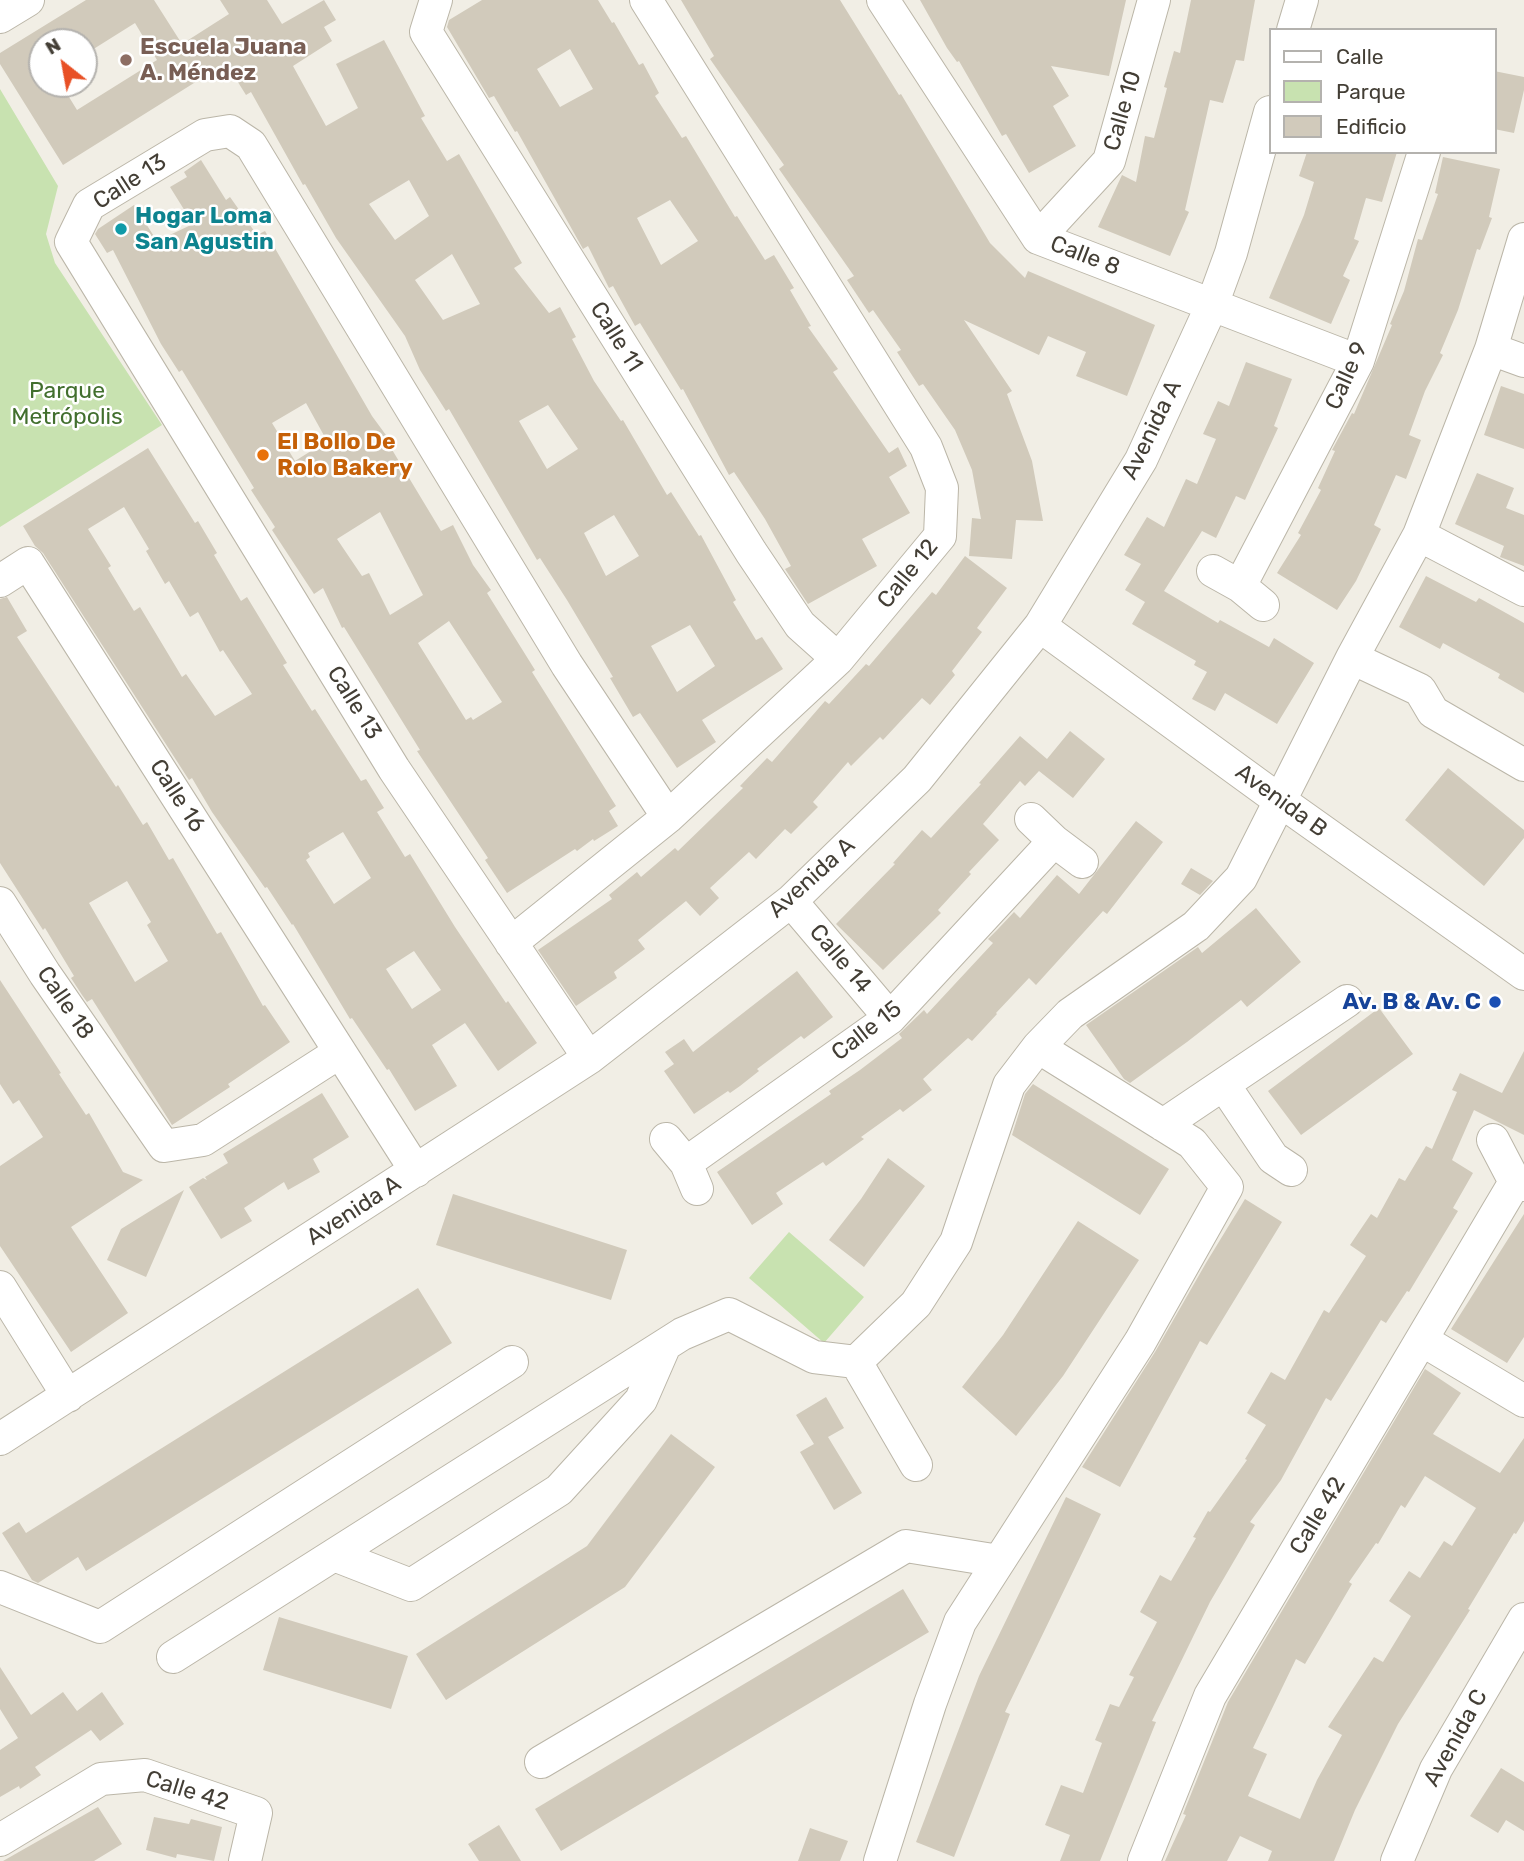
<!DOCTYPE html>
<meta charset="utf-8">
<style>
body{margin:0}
#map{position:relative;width:1524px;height:1861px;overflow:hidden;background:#f1eee5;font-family:Rubik,sans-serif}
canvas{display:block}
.legend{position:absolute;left:1269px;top:28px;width:228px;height:126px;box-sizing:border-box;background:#fff;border:2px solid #b4b2ae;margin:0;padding:9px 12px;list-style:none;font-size:21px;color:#433e35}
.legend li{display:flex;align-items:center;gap:14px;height:35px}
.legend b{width:35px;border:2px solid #b4b2ae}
.north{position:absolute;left:28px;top:28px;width:70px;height:70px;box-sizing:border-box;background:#fff;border:2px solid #b4b2ae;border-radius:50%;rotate:329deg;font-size:19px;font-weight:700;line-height:28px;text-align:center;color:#433e35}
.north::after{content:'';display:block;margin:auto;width:24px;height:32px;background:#e85025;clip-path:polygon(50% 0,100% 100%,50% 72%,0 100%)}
</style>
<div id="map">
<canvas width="1524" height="1861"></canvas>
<ul class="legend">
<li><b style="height:9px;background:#fff"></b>Calle</li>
<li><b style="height:19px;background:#c8e2b0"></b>Parque</li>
<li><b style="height:19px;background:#d1cabb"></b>Edificio</li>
</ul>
<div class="north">N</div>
</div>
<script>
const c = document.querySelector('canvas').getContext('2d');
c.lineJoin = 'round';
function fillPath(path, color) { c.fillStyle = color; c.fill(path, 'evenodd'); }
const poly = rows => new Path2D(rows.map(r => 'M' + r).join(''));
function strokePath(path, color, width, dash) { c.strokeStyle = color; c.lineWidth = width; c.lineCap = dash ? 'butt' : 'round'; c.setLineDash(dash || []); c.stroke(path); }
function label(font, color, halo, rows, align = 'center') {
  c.font = font + ' Rubik,sans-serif'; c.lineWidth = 5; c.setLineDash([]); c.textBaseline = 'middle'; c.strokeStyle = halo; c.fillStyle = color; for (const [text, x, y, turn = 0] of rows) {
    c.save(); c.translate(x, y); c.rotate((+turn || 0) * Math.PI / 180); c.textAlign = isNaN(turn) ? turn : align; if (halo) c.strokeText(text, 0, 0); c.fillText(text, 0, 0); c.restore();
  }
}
fillPath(poly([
 [0,89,58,186,46,234,55,263,162,425,0,527],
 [789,1232,864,1297,824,1343,749,1278]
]), '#c8e2b0');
fillPath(poly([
 [86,0,154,0,182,44,229,14,220,0,267,0,282,24,324,0,336,20,324,27,332,41,293,66,326,126,358,108,336,64,384,40,425,116,421,118,447,161,459,154,522,263,514,268,549,313,560,307,576,337,572,339,594,381,621,421,623,420,667,495,671,492,699,536,701,535,736,600,733,602,756,640,762,637,783,669,702,720,716,742,677,768,640,713,633,717,610,678,613,677,567,600,540,558,537,560,449,409,446,411,420,370,405,336,336,238,305,184,303,185,251,92,246,95,226,63,63,165,0,64,0,53],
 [135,23,157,60,77,110,61,84,42,84,42,42,84,42,84,55],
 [409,180,429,216,395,240,369,204],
 [452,254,480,304,443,320,415,280],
 [548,405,578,449,547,469,519,421],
 [614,515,639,556,606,576,584,533],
 [690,625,715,666,677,692,651,646],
 [482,0,598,0,612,23,614,22,639,65,643,63,659,93,655,96,682,138,686,136,735,217,737,216,765,260,774,255,794,288,790,290,811,326,808,327,838,369,833,372,889,453,898,447,907,466,889,477,910,513,862,539,877,566,808,604,785,569,791,566,765,519,734,472,729,475,683,389,681,390,640,323,635,326,613,286,609,288,588,246,583,249,517,131,515,132,494,96,489,98,447,27,449,20],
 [570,49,593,89,560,107,537,69],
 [670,200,698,241,661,265,637,218],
 [681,0,840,0,899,95,901,94,990,243,1025,278,1028,271,1155,325,1127,396,1076,376,1086,352,1048,336,1039,355,964,320,1012,391,1007,394,1032,461,1043,521,1016,520,1012,559,969,556,972,518,981,519,972,470,955,430,923,384,919,386,897,352,901,350,873,310,869,313,847,280,854,276,779,169,784,165,710,59,714,56],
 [920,0,1126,0,1109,76,1051,66,1069,96,1053,106,1076,146,1029,173,1006,134,1002,136,959,61,957,62,947,48],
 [1191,0,1255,0,1244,61,1236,60,1223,103,1210,100,1185,210,1189,212,1170,256,1098,227,1122,175,1136,182,1145,136,1154,138,1167,88,1164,87,1174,51,1180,53],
 [1494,71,1524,77,1524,90,1514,133,1494,129],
 [1307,152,1397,152,1382,202,1366,198,1354,239,1359,241,1343,276,1350,280,1331,324,1269,298,1304,215,1314,182,1299,176],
 [1443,157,1500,169,1489,217,1492,218,1480,250,1477,249,1458,310,1440,353,1443,355,1425,391,1409,435,1421,440,1406,479,1396,475,1374,525,1381,529,1356,581,1337,610,1277,573,1301,535,1298,533,1321,490,1318,488,1335,451,1332,450,1352,413,1354,414,1392,325,1390,324,1404,291,1418,239,1422,240,1438,194,1435,193],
 [201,160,226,200,230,197,257,235,265,231,372,416,394,446,391,448,441,531,453,525,473,565,491,590,487,593,535,670,532,672,616,806,609,811,618,826,594,841,593,839,577,851,575,849,507,893,485,860,488,858,417,751,420,750,344,627,342,628,323,588,314,594,272,530,275,527,251,490,254,488,182,370,179,372,161,344,113,250,107,253,95,234,98,229,134,205,157,241,193,224,170,187,187,177,184,172],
 [306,403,327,441,295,461,272,423],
 [380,512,423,595,390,615,369,573,362,576,337,539],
 [449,621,502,702,473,720,471,717,466,720,418,643],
 [1246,362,1292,379,1274,426,1278,428,1245,500,1236,496,1216,538,1202,531,1164,591,1218,623,1220,620,1269,647,1274,638,1314,663,1277,724,1225,693,1215,711,1192,699,1207,672,1194,665,1196,661,1132,624,1145,602,1125,590,1141,564,1124,555,1147,517,1164,527,1186,479,1197,484,1216,439,1203,434,1218,401,1229,406],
 [1501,386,1524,394,1524,449,1484,435],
 [148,448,195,523,198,521,217,553,214,555,241,601,247,597,287,663,283,665,312,711,315,709,361,781,366,779,384,808,377,812,405,857,410,854,455,927,506,1003,508,1001,537,1043,498,1071,465,1023,432,1045,457,1086,415,1111,389,1069,387,1070,352,1018,350,1019,293,924,292,925,267,887,265,888,212,812,192,778,189,780,43,553,35,546,23,526],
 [124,507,149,549,146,551,165,584,169,581,190,617,198,612,220,652,223,650,252,694,215,716,186,674,182,677,140,607,134,611,108,568,111,566,88,529],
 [343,832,371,878,334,904,306,860,310,857,308,853],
 [414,951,441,990,412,1009,386,969],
 [1477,473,1514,488,1506,508,1524,515,1524,566,1500,557,1504,546,1455,524],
 [965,556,1007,588,977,628,982,632,952,671,955,675,930,705,922,698,883,740,880,737,851,766,848,762,813,802,818,807,791,834,785,829,756,859,749,852,710,888,719,898,700,916,686,901,638,940,645,949,614,972,617,978,576,1006,538,950,612,899,609,895,637,872,641,877,675,848,678,851,743,788,740,786,767,758,772,762,825,701,829,704,866,664,869,666,932,592,936,595],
 [1426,576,1476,602,1479,598,1524,623,1524,693,1498,678,1500,674,1443,643,1440,649,1399,627],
 [7,597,27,631,17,637,116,787,118,785,143,825,147,822,169,860,173,858,217,934,221,932,263,1006,265,1005,290,1042,228,1084,230,1087,172,1125,92,999,87,1002,82,995,71,978,74,976,45,928,43,930,0,863,0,599],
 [127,881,151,922,147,925,168,961,135,982,89,903],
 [1070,731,1105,759,1073,798,1039,771,1025,786,1020,781,983,824,999,840,969,872,971,874,938,910,941,913,883,970,836,924,895,864,893,863,922,830,931,838,981,784,979,783,1020,736,1047,759],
 [1448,768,1524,830,1524,838,1484,886,1405,820],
 [1136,821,1163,842,1107,914,1103,911,1036,985,1029,978,996,1013,997,1014,972,1041,968,1038,923,1079,932,1090,903,1112,900,1109,861,1137,864,1139,826,1166,823,1162,776,1193,783,1204,752,1225,717,1172,831,1094,829,1091,860,1070,902,1038,899,1034,924,1010,927,1014,993,943,988,939,998,929,1014,912,1020,918,1057,875,1079,894],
 [1191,868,1213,881,1200,895,1181,884],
 [1256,908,1301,962,1247,1007,1241,1000,1187,1042,1130,1083,1124,1079,1086,1025,1198,947,1202,953],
 [797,971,833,1017,804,1039,801,1036,757,1069,759,1071,740,1086,730,1093,728,1091,694,1114,664,1071,674,1064,665,1052,684,1039,693,1052],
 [0,980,61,1073,59,1074,86,1115,89,1113,123,1172,143,1180,71,1227,128,1313,71,1352,0,1246,0,1166,43,1137,19,1100,13,1104,0,1084],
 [1379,1008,1413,1054,1301,1135,1268,1091],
 [1524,1051,1524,1135,1474,1110,1452,1160,1473,1173,1453,1208,1458,1211,1409,1292,1407,1291,1386,1323,1381,1320,1331,1401,1326,1398,1281,1480,1250,1522,1255,1525,1210,1602,1152,1721,1156,1722,1100,1861,1060,1861,1070,1835,1045,1825,1061,1785,1083,1793,1102,1743,1095,1740,1110,1704,1119,1707,1134,1677,1129,1675,1157,1622,1140,1612,1160,1575,1171,1581,1196,1538,1193,1537,1208,1511,1210,1512,1247,1460,1245,1459,1266,1425,1247,1413,1271,1372,1285,1380,1324,1310,1329,1313,1366,1256,1350,1245,1371,1214,1377,1218,1399,1178,1405,1181,1426,1146,1432,1149,1457,1092,1452,1090,1460,1073,1502,1093],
 [1033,1084,1169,1169,1140,1215,1012,1135,1025,1094],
 [322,1093,349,1137,313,1159,320,1172,288,1190,284,1182,244,1208,252,1221,221,1239,189,1187,203,1178,207,1180,205,1177,228,1163,223,1154],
 [888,1158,925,1186,864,1267,829,1240,861,1199],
 [184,1190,146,1277,107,1260,121,1229],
 [453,1194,627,1250,611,1300,436,1245],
 [1245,1199,1282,1222,1207,1345,1200,1341,1120,1487,1082,1467,1155,1352,1206,1263],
 [1524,1214,1524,1337,1507,1363,1451,1329],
 [1078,1221,1139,1260,1063,1376,1016,1436,962,1387,1003,1335],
 [418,1288,452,1343,86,1571,78,1557,38,1583,32,1580,2,1533,19,1522,26,1533],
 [1425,1369,1461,1393,1433,1434,1500,1473,1524,1438,1524,1521,1516,1534,1514,1533,1468,1609,1470,1610,1398,1724,1355,1810,1334,1861,1268,1861,1272,1851,1240,1836,1227,1861,1165,1861,1186,1815,1183,1814,1228,1702],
 [1425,1476,1476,1508,1452,1546,1444,1541,1420,1578,1409,1571,1389,1601,1411,1616,1383,1662,1374,1657,1328,1727,1342,1735,1317,1780,1300,1819,1248,1796,1267,1754,1253,1748,1296,1659,1305,1664,1352,1584,1349,1582,1376,1543,1378,1544,1401,1505,1405,1508],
 [826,1397,844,1428,828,1437,862,1493,834,1510,800,1452,814,1444,796,1415],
 [671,1434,715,1467,625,1587,446,1700,416,1654,587,1546],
 [1066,1497,1101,1514,1005,1712,1010,1714,954,1857,916,1842,979,1676],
 [903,1589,929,1632,561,1851,535,1809],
 [279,1617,408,1656,391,1709,263,1670],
 [0,1667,31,1715,63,1692,77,1711,102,1692,124,1724,100,1741,91,1730,35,1767,41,1775,20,1789,19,1786,0,1797,0,1750,18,1738,0,1709],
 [1501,1768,1524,1782,1524,1831,1506,1820,1498,1833,1470,1816],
 [98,1807,122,1844,94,1861,3,1861],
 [154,1817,189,1824,191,1819,222,1827,214,1861,177,1854,176,1858,146,1850],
 [499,1825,521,1861,479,1861,468,1844],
 [810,1828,848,1841,840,1861,798,1861]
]), '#d1cabb');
const minor = poly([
 [436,0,426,32,751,552,800,625,838,659],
 [883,0,1038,238,1358,361],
 [0,17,28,0],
 [1293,30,1302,0],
 [1038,238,1109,161,1154,0],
 [1491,349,1524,361],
 [1419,535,1524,590],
 [1213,571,1240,586,1263,605],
 [0,581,28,563,416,1171],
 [1240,586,1358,361,1424,152],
 [1040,626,1279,800,1524,974],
 [1352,658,1420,690,1433,712,1524,765],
 [1031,819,1054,841,1082,862],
 [791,901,890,1018],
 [0,903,45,974,164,1146,203,1140,340,1052],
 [511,943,668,817,838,659,940,536,942,488,926,447,646,0],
 [589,1058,394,769,71,242,89,205,205,135,230,131,251,145,567,665,668,817],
 [1224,1085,1273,1158,1291,1170],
 [1163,1125,1347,1001],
 [666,1139,686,1163,697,1189],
 [1493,1140,1515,1182,1524,1185],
 [686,1163,890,1018,1054,841],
 [0,1287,68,1396],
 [1422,1340,1524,1401],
 [856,1362,916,1465],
 [0,1439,589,1058,791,901,917,779,1040,626,1141,460,1212,305,1231,253,1270,112],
 [334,1555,411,1585,559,1490,641,1400,665,1345],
 [0,1587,100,1627,512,1362],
 [173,1657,682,1334,729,1314,814,1357,856,1362,916,1304,956,1242,1009,1085,1038,1047,1070,1014,1196,926,1241,878,1352,658,1419,535,1491,349,1524,239],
 [541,1762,906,1546,999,1561],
 [0,1840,101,1779,145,1775,256,1813,245,1861],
 [880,1861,930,1704,960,1622,1140,1342,1227,1187,1192,1143,1038,1047],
 [1144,1861,1210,1696,1515,1182],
 [1397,1861,1436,1769,1524,1619]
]);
strokePath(minor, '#bbb6a8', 34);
strokePath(minor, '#fff', 32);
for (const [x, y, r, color] of [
 [126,60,7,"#8d6e63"],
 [121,229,7,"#0f9aa8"],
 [263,455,7,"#e8710a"],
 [1495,1002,7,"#1a4fb4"]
]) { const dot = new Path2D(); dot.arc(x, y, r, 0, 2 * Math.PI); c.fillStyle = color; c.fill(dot); strokePath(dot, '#fff', 2.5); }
label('bold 23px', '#785e54', '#fff', [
 ["Escuela Juana",140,47],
 ["A. Méndez",140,73]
], 'left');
label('23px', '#433e35', '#fff', [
 ["Calle 10",1123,111,-74],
 ["Calle 13",130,182,-33],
 ["Calle 8",1085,256,21],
 ["Calle 11",616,337,58],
 ["Calle 9",1347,376,-66],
 ["Avenida A",1152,430,-64],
 ["Calle 12",908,574,-51],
 ["Calle 13",354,703,58],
 ["Calle 16",177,796,57],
 ["Avenida B",1281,801,36],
 ["Avenida A",812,878,-42],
 ["Calle 14",840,959,50],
 ["Calle 18",65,1003,56],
 ["Calle 15",867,1031,-38],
 ["Avenida A",354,1211,-33],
 ["Calle 42",1318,1516,-59],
 ["Avenida C",1456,1738,-61],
 ["Calle 42",187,1791,17]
]);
label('bold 23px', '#0d838f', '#fff', [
 ["Hogar Loma",135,216],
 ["San Agustin",135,242]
], 'left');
label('23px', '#426f2e', '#fff', [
 ["Parque",67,391],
 ["Metrópolis",67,417]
]);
label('bold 23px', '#c56008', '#fff', [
 ["El Bollo De",277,442],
 ["Rolo Bakery",277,468]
], 'left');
label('bold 23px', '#164399', '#fff', [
 ["Av. B & Av. C",1481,1002]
], 'right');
</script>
